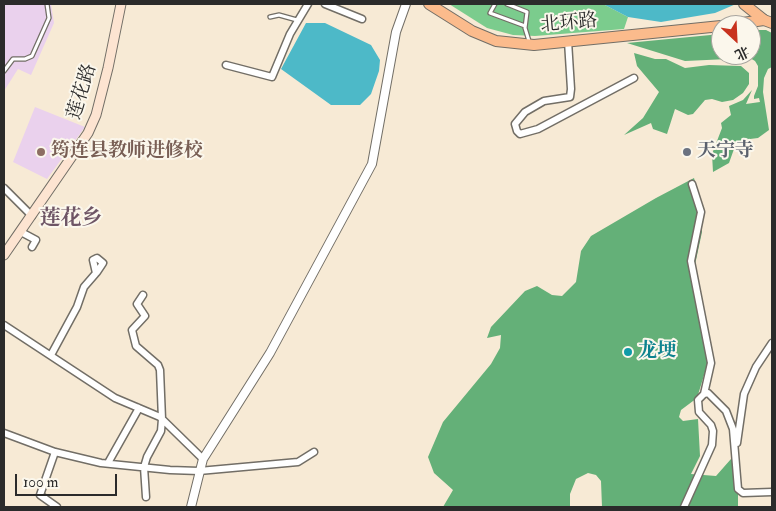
<!DOCTYPE html>
<meta charset="utf-8">
<style>
body{margin:0}
#map{position:relative;width:776px;height:511px;overflow:hidden;background:#f7ead5;font-family:"IM FELL Double Pica","Noto Serif SC",serif}
canvas{display:block}
.frame{position:absolute;inset:0;border:5px solid #2b2b2b;pointer-events:none}
.north{position:absolute;left:711px;top:15px;width:50px;height:50px;box-sizing:border-box;background:#fbf7ec;border:1px solid #a8a59f;border-radius:50%;rotate:155deg;font-size:14px;font-weight:700;line-height:20px;text-align:center;color:#2b2b2b}
.north::after{content:'';display:block;margin:auto;width:18px;height:22px;background:#c8321e;clip-path:polygon(50% 0,100% 100%,50% 72%,0 100%)}
.scale{position:absolute;left:15px;top:474px;width:102px;height:22px;box-sizing:border-box;border:2px solid #2b2b2b;border-top:0;padding-left:6px;font-size:15px;line-height:18px;white-space:nowrap;color:#2b2b2b;-webkit-text-stroke:4px #fbf7ec;paint-order:stroke}
</style>
<div id="map">
<canvas width="776" height="511"></canvas>
<div class="frame"></div>
<div class="north">北</div>
<div class="scale">100 m</div>
</div>
<script>
const c = document.querySelector('canvas').getContext('2d');
c.lineJoin = 'round';
function fillPath(path, color) { c.fillStyle = color; c.fill(path, 'evenodd'); }
const poly = rows => new Path2D(rows.map(r => 'M' + r).join(''));
function strokePath(path, color, width, dash) { c.strokeStyle = color; c.lineWidth = width; c.lineCap = dash ? 'butt' : 'round'; c.setLineDash(dash || []); c.stroke(path); }
function label(font, color, halo, rows, align = 'center') {
  c.font = font + ' "IM FELL Double Pica","Noto Serif SC",serif'; c.lineWidth = 4; c.setLineDash([]); c.textBaseline = 'middle'; c.strokeStyle = halo; c.fillStyle = color; for (const [text, x, y, turn = 0] of rows) {
    c.save(); c.translate(x, y); c.rotate((+turn || 0) * Math.PI / 180); c.textAlign = isNaN(turn) ? turn : align; if (halo) c.strokeText(text, 0, 0); c.fillText(text, 0, 0); c.restore();
  }
}
fillPath(poly([
 [4,4,51,4,54,23,31,75,18,69,4,91],
 [35,107,85,127,47,179,13,162]
]), '#ead1ed');
fillPath(poly([
 [449,4,603,4,628,17,624,29,535,36,513,35,487,28]
]), '#7bcc8d');
fillPath(poly([
 [751,30,766,30,772,33,772,67,768,69,764,78,763,92,769,130,758,138,742,140,734,149,729,163,713,172,712,154,722,128,721,123,731,115,729,106,743,100,752,90,746,104,760,102,759,98,754,99,754,96,758,86,758,66,755,61,750,58,685,61,627,43,721,34,721,55,751,55],
 [634,53,655,59,666,59,685,68,709,65,741,66,749,73,749,84,743,93,733,100,722,102,712,99,705,100,693,114,688,115,675,109,667,134,653,129,651,123,624,135,643,118,659,92,637,66],
 [694,178,701,203,702,232,693,274,709,359,697,398,681,410,679,417,683,421,698,419,700,456,691,474,716,476,738,451,738,507,602,507,601,481,596,475,588,473,576,479,570,494,570,507,443,507,453,490,434,473,428,457,443,422,491,364,500,348,501,335,487,338,491,327,525,291,537,286,552,295,562,296,576,282,581,251,591,236,656,198]
]), '#64b078');
fillPath(poly([
 [603,4,736,4,715,13,661,22,628,17],
 [306,23,325,23,371,45,380,60,379,71,371,94,360,105,331,105,281,69]
]), '#4db9c8');
const service = poly([
 [495,4,490,13,525,26],
 [507,4,527,12,525,28,529,41],
 [270,17,279,15,297,20],
 [4,71,13,59,25,59,32,56,49,18,47,4]
]);
const minor = poly([
 [325,4,362,19],
 [568,41,571,89,570,97,544,101,525,112,515,124,517,131,520,134,538,129,634,78],
 [226,65,272,77,290,34,308,4],
 [692,184,701,212,691,261,711,363,704,394],
 [4,188,32,216],
 [21,232,36,240,32,247],
 [143,295,137,304,145,316,132,330,136,346,158,365,160,370,162,419,161,431,147,457,144,467,146,497],
 [4,325,115,398,160,417,203,459],
 [51,355,77,307,84,287,97,272,103,263,97,258,93,260,96,273],
 [4,433,55,452,101,463,170,470,199,471,298,462,314,452],
 [737,443,744,394,756,367,772,343],
 [55,452,40,495,57,507],
 [108,463,139,408],
 [684,507,712,445,713,431,711,425,699,412,698,400,704,394,708,393,726,411,733,429,738,489,743,493,772,492]
]);
const tertiary = poly([
 [191,507,203,459,270,353,372,164,396,32,406,4]
]);
const secondary = poly([
 [4,255,88,133,96,115,108,68,121,4]
]);
const primary = poly([
 [429,4,472,31,496,41,534,45,721,26],
 [728,25,764,20]
]);
const trunk = poly([
 [744,4,764,20,772,23]
]);
strokePath(service, '#726e66', 5.5);
strokePath(minor, '#726e66', 9);
strokePath(tertiary, '#726e66', 10);
strokePath(secondary, '#726e66', 11);
strokePath(primary, '#726e66', 12);
strokePath(trunk, '#726e66', 12);
strokePath(service, '#fff', 3);
strokePath(minor, '#fff', 6);
strokePath(tertiary, '#fff', 8);
strokePath(secondary, '#fde4d1', 9);
strokePath(primary, '#fbbb8c', 10);
strokePath(trunk, '#fbbb8c', 10);
for (const [x, y, r, color] of [
 [41,152,5,"#8d6e63"],
 [687,152,5,"#6b7280"],
 [628,352,5,"#0f9aa8"]
]) { const dot = new Path2D(); dot.arc(x, y, r, 0, 2 * Math.PI); c.fillStyle = color; c.fill(dot); strokePath(dot, '#fbf7ec', 2); }
label('19px', '#2b2b2b', '#fbf7ec', [
 ["北环路",569,24,-5],
 ["莲花路",83,92,-73]
]);
label('bold 19px', '#785e54', '#fbf7ec', [
 ["筠连县教师进修校",51,152]
], 'left');
label('bold 19px', '#5b616d', '#fbf7ec', [
 ["天宁寺",697,152]
], 'left');
label('bold 19px', '#0d838f', '#fbf7ec', [
 ["龙埂",638,352]
], 'left');
label('bold 21px', '#6e5565', '#fbf7ec', [
 ["莲花乡",71,219]
]);
</script>
